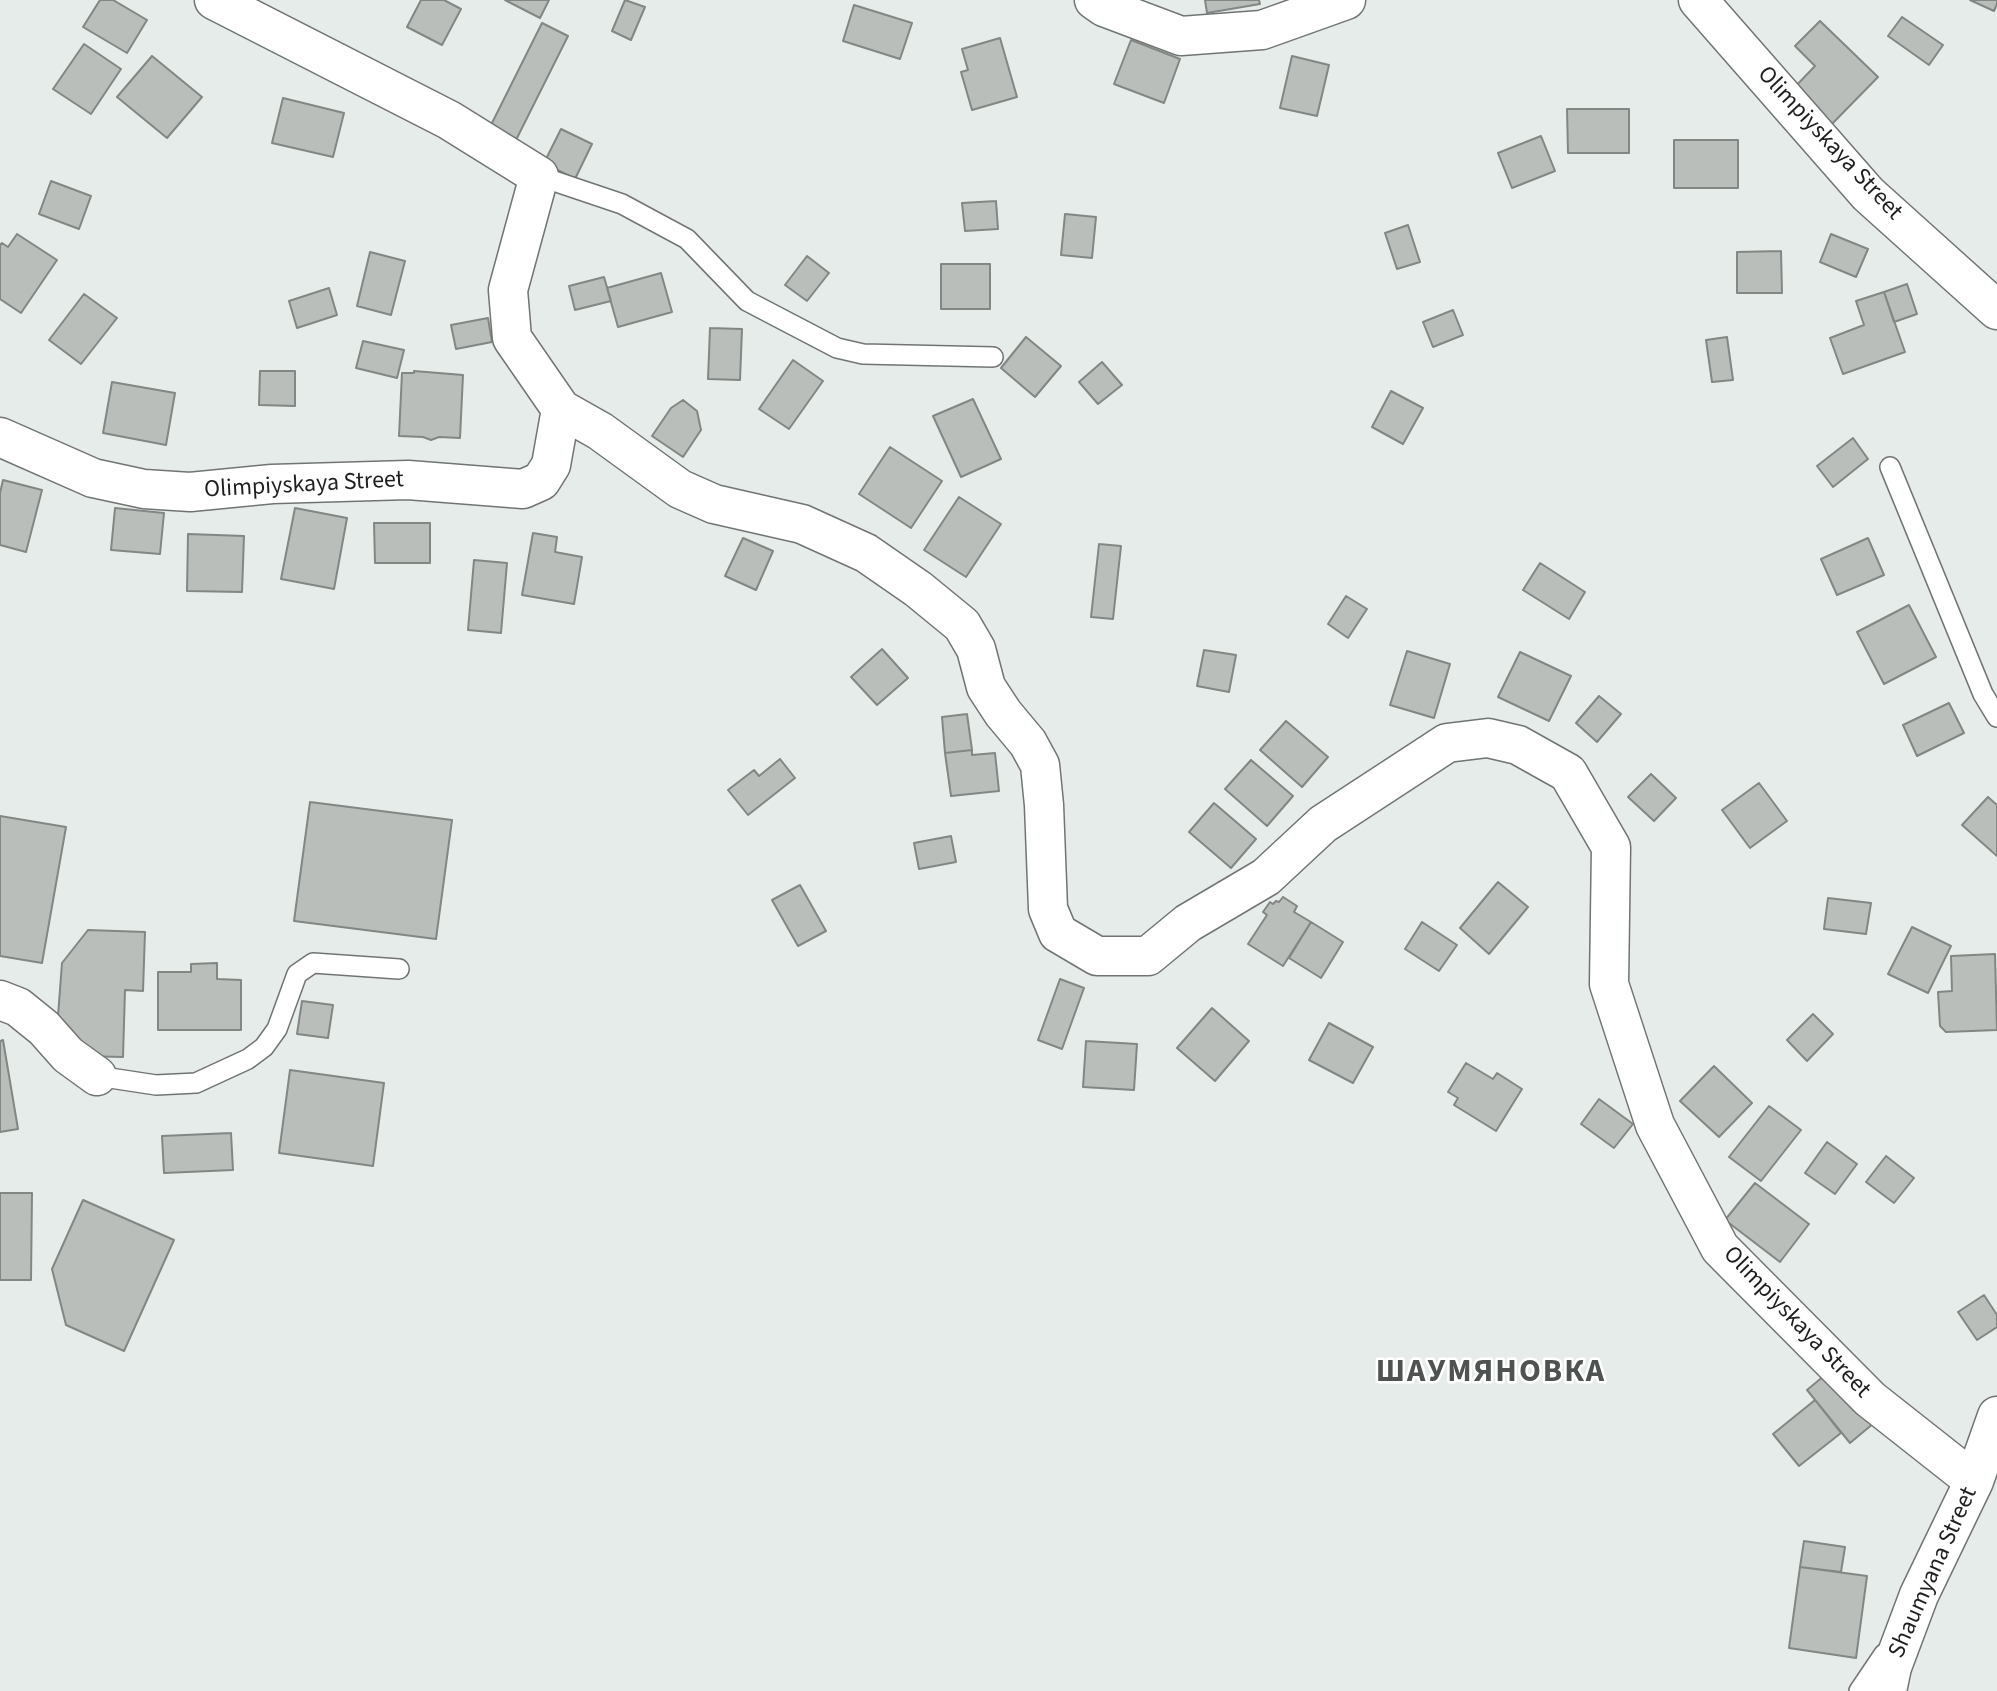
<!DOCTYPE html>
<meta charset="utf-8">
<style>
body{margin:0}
canvas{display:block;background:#e6ece9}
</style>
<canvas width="1997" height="1691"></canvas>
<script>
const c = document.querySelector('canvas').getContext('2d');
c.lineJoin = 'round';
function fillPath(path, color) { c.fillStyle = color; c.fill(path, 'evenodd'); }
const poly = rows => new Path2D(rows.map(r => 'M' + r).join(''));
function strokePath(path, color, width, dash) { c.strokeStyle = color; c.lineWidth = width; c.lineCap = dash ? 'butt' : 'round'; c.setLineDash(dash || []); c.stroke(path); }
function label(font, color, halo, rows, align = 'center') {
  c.font = font + ' "Source Sans 3",sans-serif'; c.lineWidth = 5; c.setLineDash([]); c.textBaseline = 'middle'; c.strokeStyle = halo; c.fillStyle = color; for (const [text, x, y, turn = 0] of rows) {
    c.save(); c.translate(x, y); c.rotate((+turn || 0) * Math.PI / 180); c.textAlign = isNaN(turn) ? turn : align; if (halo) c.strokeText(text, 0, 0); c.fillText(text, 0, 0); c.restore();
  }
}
const building = poly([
 [100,0,113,0,147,20,127,53,83,27,100,0],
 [421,0,444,0,461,9,442,45,407,27,421,0],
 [505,0,549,0,540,18,505,0],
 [625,0,645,7,631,40,612,31,625,0],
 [1205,0,1259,0,1260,4,1207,13,1205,0],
 [1970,0,1997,0,1997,4,1994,11,1970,0],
 [854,5,912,23,900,59,843,41,854,5],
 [1902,17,1943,45,1929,65,1888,36,1902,17],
 [1820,21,1878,77,1830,126,1792,90,1815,66,1795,46,1820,21],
 [542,23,568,36,516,140,490,127,542,23],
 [1000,38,1017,97,972,110,961,72,968,70,962,49,1000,38],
 [1131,40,1180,59,1164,103,1114,84,1131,40],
 [84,44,121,69,91,114,53,89,84,44],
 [152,56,202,97,167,138,117,97,152,56],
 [1292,56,1329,65,1317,116,1280,108,1292,56],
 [283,98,344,113,333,157,272,143,283,98],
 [1567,109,1629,109,1629,153,1568,153,1567,109],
 [561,129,592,144,575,179,544,163,561,129],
 [1541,136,1555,171,1512,188,1498,153,1541,136],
 [1674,140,1738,140,1738,188,1674,188,1674,140],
 [51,181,91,196,79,229,39,214,51,181],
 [996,201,998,229,965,231,962,203,996,201],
 [1065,214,1096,217,1092,258,1061,255,1065,214],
 [1408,225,1420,262,1397,269,1385,233,1408,225],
 [17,234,57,260,21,313,0,299,0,245,2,243,8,247,17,234],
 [1831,234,1868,249,1856,277,1820,262,1831,234],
 [1781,251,1782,293,1737,293,1737,252,1781,251],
 [370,252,405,261,391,315,357,306,370,252],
 [807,256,829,273,807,301,785,285,807,256],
 [941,264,990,264,990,309,941,309,941,264],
 [661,273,672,312,618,327,607,288,661,273],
 [604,277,611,301,575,310,569,286,604,277],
 [1907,284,1917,314,1894,322,1884,292,1907,284],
 [329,288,337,315,297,328,289,301,329,288],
 [1884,292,1905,352,1843,374,1830,338,1864,325,1856,301,1884,292],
 [84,294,117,318,81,364,49,340,84,294],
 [1453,310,1463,335,1433,347,1423,322,1453,310],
 [488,318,492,342,456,349,451,325,488,318],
 [710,328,742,329,740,380,708,379,710,328],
 [1026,337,1061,366,1035,397,1001,368,1026,337],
 [1727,337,1733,380,1712,382,1706,340,1727,337],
 [363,341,404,350,397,378,356,368,363,341],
 [793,360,823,381,789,429,759,409,793,360],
 [1102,362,1122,385,1098,404,1079,382,1102,362],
 [260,371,295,371,295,406,259,405,260,371],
 [414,371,463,375,460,438,439,437,431,440,423,437,399,436,402,373,414,373,414,371],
 [112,382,175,393,166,445,103,433,112,382],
 [1391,391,1423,408,1403,444,1372,427,1391,391],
 [973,399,1001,459,961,477,933,416,973,399],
 [683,400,697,411,701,430,683,457,652,436,671,408,683,400],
 [1853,438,1868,459,1833,487,1817,466,1853,438],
 [890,447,942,481,911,528,859,494,890,447],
 [3,480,42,490,26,552,0,545,0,493,3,480],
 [959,497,1001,524,966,577,924,550,959,497],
 [115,508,164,513,160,554,111,550,115,508],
 [295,508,347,518,334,589,281,579,295,508],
 [374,523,430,523,430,563,375,563,374,523],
 [533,533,557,537,555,552,582,557,574,604,522,595,533,533],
 [188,534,244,536,242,592,187,591,188,534],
 [743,538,773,551,756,590,725,576,743,538],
 [1868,538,1884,575,1837,595,1821,559,1868,538],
 [1099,544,1121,546,1113,619,1091,617,1099,544],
 [474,560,507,563,501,633,468,630,474,560],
 [1540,563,1585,592,1569,619,1523,590,1540,563],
 [1346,596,1367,609,1348,638,1328,624,1346,596],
 [1909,605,1936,657,1884,684,1857,632,1909,605],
 [882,649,908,678,877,705,851,677,882,649],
 [1204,650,1236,655,1229,692,1197,686,1204,650],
 [1407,651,1450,664,1434,718,1390,705,1407,651],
 [1520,652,1571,676,1549,721,1498,697,1520,652],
 [1599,696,1621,714,1597,742,1576,723,1599,696],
 [1949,703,1964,733,1917,756,1903,725,1949,703],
 [967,714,972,750,945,753,942,717,967,714],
 [1286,721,1328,757,1302,787,1260,750,1286,721],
 [972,750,972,755,995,753,999,791,951,796,945,753,972,750],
 [780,759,795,778,748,815,728,790,754,770,759,776,780,759],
 [1251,760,1293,796,1267,826,1225,789,1251,760],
 [1651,774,1676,798,1654,821,1628,797,1651,774],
 [1759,783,1787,821,1750,848,1722,810,1759,783],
 [1988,797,1997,805,1997,856,1962,825,1988,797],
 [310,802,452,820,436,939,294,921,310,802],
 [1214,803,1256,839,1231,868,1189,832,1214,803],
 [0,816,66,827,42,963,0,956,0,816],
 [951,836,956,862,919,869,914,843,951,836],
 [1498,882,1528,907,1489,954,1460,928,1498,882],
 [800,885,826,931,798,946,772,900,800,885],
 [1283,897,1297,906,1294,912,1311,922,1283,966,1248,944,1267,915,1263,912,1270,902,1273,904,1276,901,1279,902,1283,897],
 [1828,898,1871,903,1866,934,1824,929,1828,898],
 [1311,922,1343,942,1321,978,1289,958,1311,922],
 [1422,922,1457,945,1439,971,1405,949,1422,922],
 [1912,927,1951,946,1928,993,1888,974,1912,927],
 [88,930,145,932,143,991,125,990,123,1057,80,1056,58,1016,62,963,88,930],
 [1995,954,1997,1030,1946,1032,1940,1026,1938,992,1952,991,1951,956,1995,954],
 [217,963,217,979,241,980,241,1030,158,1030,158,972,191,972,191,964,217,963],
 [1060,979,1084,988,1062,1049,1038,1040,1060,979],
 [302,1001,333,1005,328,1038,297,1034,302,1001],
 [1212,1008,1249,1041,1215,1081,1177,1048,1212,1008],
 [1813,1014,1833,1034,1807,1061,1787,1040,1813,1014],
 [1329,1023,1373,1047,1353,1083,1309,1060,1329,1023],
 [3,1040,18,1129,0,1132,0,1041,3,1040],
 [1086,1041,1137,1044,1134,1090,1083,1087,1086,1041],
 [1466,1063,1493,1079,1497,1073,1522,1089,1496,1131,1454,1105,1458,1098,1448,1092,1466,1063],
 [1714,1066,1752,1103,1719,1137,1680,1101,1714,1066],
 [290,1070,384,1083,373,1166,279,1153,290,1070],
 [1599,1099,1633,1124,1614,1148,1581,1124,1599,1099],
 [1769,1106,1801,1130,1761,1181,1729,1157,1769,1106],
 [231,1133,233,1170,164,1173,162,1136,231,1133],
 [1827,1142,1857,1164,1835,1194,1805,1173,1827,1142],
 [1886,1156,1914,1178,1894,1203,1866,1182,1886,1156],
 [1755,1183,1809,1224,1780,1262,1725,1220,1755,1183],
 [0,1193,32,1193,31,1280,0,1280,0,1193],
 [83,1200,174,1240,124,1351,66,1325,52,1269,83,1200],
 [1984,1295,1997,1315,1997,1327,1977,1340,1958,1312,1984,1295],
 [1831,1370,1874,1423,1850,1443,1807,1390,1831,1370],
 [1815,1400,1841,1433,1799,1466,1773,1434,1815,1400],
 [1804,1541,1845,1547,1841,1572,1800,1567,1804,1541],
 [1800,1567,1867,1576,1856,1658,1789,1648,1800,1567]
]);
fillPath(building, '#babeba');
strokePath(building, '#838783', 2);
const service = poly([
 [539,176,622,204,687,239,747,301,837,348,863,354,993,357],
 [1890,467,1983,694,1997,717],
 [97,1076,156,1085,196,1083,248,1059,264,1047,277,1029,297,974,313,963,399,969],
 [1859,1691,1884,1654]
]);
const minor = poly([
 [1094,0,1104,7,1181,36,1262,30,1346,0],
 [1698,0,1868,194,1997,310],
 [561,409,600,431,680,489,714,504,802,524,866,553,918,589,962,625,976,649,986,687,1003,713,1028,743,1040,765,1044,805,1048,909,1058,933,1097,956,1148,956,1188,923,1266,877,1323,824,1447,743,1488,738,1518,745,1568,773,1611,847,1609,984,1655,1125,1720,1248,1870,1399,1974,1481],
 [0,437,93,478,144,489,190,492,272,484,408,480,523,489,541,481,551,465,561,409,512,338,508,290,539,176,449,120,214,0],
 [0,1000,18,1007,44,1028,68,1055,97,1076],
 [1887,1691,1892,1667,1919,1595,1974,1481,1997,1416]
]);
strokePath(service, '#707573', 22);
strokePath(minor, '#707573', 41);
strokePath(service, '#fff', 19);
strokePath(minor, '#fff', 38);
label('24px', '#1e201f', '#fff', [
 ["Olimpiyskaya Street",1829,144,47],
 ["Olimpiyskaya Street",304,486,-3],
 ["Olimpiyskaya Street",1796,1323,46],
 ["Shaumyana Street",1934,1573,-66]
]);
c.letterSpacing = '2px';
label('bold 32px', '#4e5351', '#fff', [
 ["ШАУМЯНОВКА",1491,1374]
]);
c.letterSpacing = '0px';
</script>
